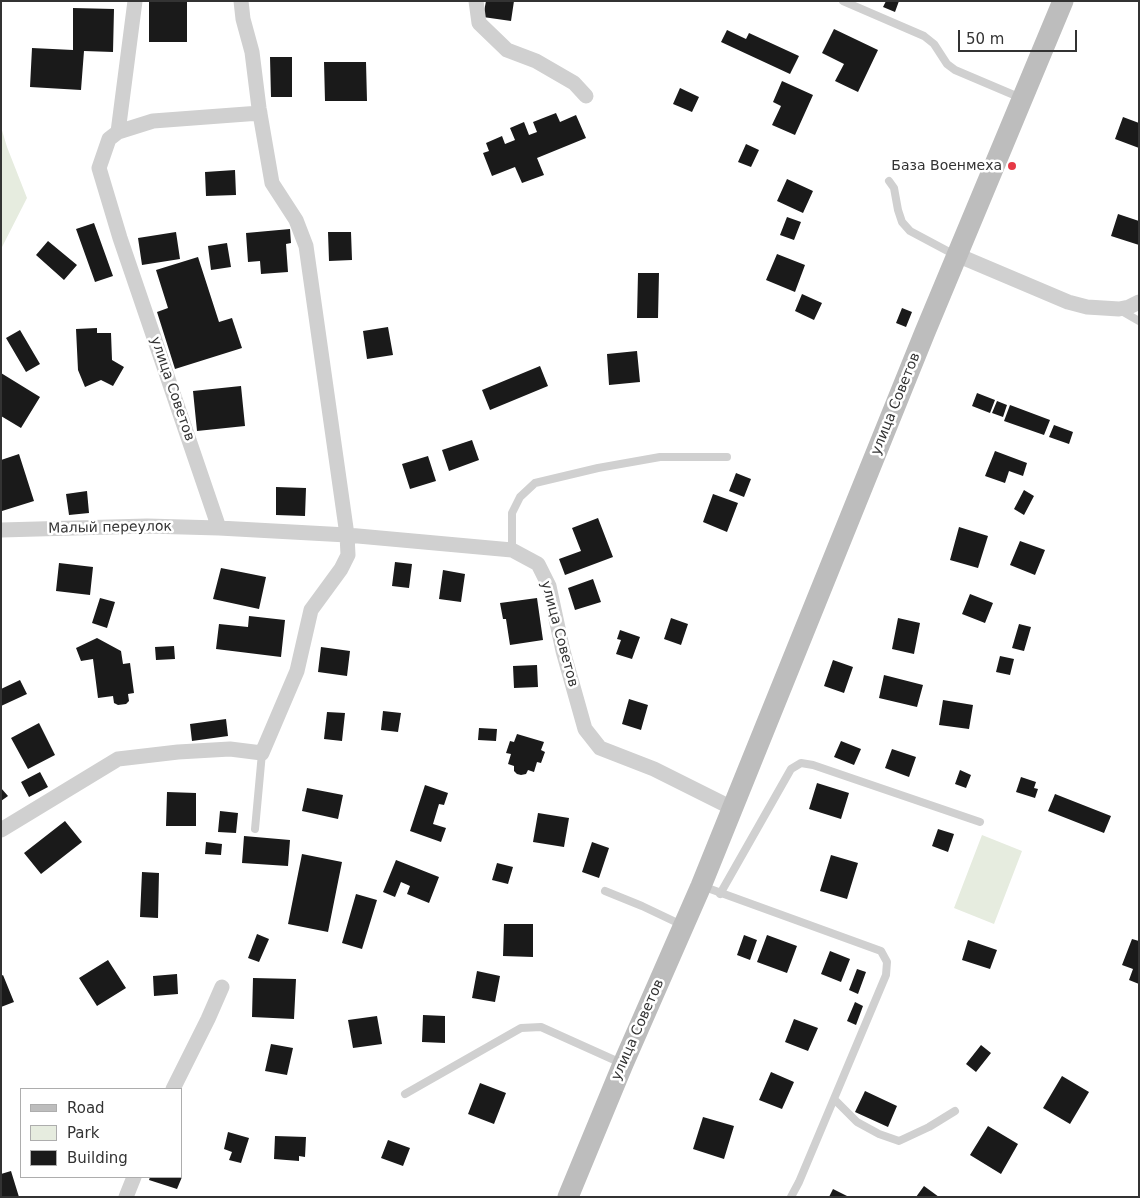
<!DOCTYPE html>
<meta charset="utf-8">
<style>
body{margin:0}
#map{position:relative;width:1140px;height:1198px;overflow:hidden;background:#fff;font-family:"DejaVu Sans",sans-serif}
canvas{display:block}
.frame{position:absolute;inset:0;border:2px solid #333;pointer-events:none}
.legend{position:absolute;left:20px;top:1088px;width:162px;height:90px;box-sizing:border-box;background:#fff;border:1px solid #adadad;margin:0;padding:6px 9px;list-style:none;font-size:15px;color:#333}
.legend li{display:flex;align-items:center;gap:10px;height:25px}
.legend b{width:25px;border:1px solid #adadad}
.scale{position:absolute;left:958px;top:30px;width:119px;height:22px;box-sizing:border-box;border:2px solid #333;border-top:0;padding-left:6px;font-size:15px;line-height:18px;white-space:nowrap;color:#333;-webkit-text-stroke:4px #fff;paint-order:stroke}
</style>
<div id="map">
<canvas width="1140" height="1198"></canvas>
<div class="frame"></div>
<ul class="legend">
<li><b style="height:6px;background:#bdbdbd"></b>Road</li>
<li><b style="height:14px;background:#e6ecdf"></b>Park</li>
<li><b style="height:14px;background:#1a1a1a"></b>Building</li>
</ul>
<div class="scale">50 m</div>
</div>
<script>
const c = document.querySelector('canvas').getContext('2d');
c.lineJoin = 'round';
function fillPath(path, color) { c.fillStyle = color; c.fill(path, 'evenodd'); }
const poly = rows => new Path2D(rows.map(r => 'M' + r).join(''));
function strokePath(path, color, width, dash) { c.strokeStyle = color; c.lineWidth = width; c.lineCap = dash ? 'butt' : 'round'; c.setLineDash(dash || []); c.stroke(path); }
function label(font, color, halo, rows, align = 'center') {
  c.font = font + ' "DejaVu Sans",sans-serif'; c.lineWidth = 5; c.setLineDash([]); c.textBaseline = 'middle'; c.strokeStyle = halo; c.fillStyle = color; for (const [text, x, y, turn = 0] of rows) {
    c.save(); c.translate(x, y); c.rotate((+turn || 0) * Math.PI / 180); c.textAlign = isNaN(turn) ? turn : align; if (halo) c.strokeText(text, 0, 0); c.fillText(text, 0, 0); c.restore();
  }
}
fillPath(poly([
 [1,127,7,147,27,198,1,249],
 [982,835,1022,851,994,924,954,908]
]), '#e6ecdf');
fillPath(poly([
 [149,1,187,1,187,42,149,42],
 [486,1,514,1,511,21,483,17],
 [886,1,899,1,895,12,883,7],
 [73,8,114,9,113,52,84,51,81,90,30,87,32,48,73,50],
 [834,29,878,50,858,92,835,81,844,64,822,53],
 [727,30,746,39,749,33,799,56,790,74,721,42],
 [270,57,292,57,292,97,271,97],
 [324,62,366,62,367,101,325,101],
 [782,81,813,95,795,135,772,125,781,106,773,102],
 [680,88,699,97,692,112,673,104],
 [556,113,560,122,576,115,586,138,537,158,544,175,522,183,515,167,492,176,483,153,489,151,486,143,502,136,505,144,515,140,510,128,524,122,529,135,537,132,533,122],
 [1123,117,1139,123,1139,148,1115,139],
 [746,144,759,150,751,167,738,162],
 [235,170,236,195,206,196,205,172],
 [787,179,813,191,803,213,777,201],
 [1118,214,1139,221,1139,245,1111,236],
 [787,217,801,222,794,240,780,235],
 [94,223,113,276,95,282,76,229],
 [290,229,291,243,286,244,288,272,261,274,260,261,248,262,246,233],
 [176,232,180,259,142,265,138,238],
 [328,232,351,232,352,260,329,261],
 [48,241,77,265,64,280,36,255],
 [227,243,231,267,211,270,208,246],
 [777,254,805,265,795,292,766,280],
 [198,257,219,322,232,318,242,348,175,369,157,312,168,308,156,270],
 [638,273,659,273,658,318,637,318],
 [802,294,822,303,814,320,795,311],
 [902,308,912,312,906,327,896,323],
 [388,327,393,355,367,359,363,331],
 [97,328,97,333,111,333,112,360,124,367,113,386,101,380,85,387,78,370,76,329],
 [20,330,40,364,26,372,6,338],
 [637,351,640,382,609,385,607,354],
 [540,366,548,386,490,410,482,390],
 [1,373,40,397,21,428,1,416],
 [241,386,245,426,197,431,193,391],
 [977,393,995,400,990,413,972,406],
 [997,401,1007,405,1003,417,992,413],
 [1010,405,1050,420,1044,435,1004,421],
 [1054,425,1073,432,1069,444,1049,437],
 [472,440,479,460,449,471,442,450],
 [995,451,1027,463,1023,476,1009,471,1005,483,985,476],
 [19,454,34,501,2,511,1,460],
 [428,456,436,481,410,489,402,464],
 [736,473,751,479,744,497,729,491],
 [276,487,306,488,305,516,276,515],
 [1024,490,1034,496,1024,515,1014,509],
 [87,491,89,513,69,515,66,494],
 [713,494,738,503,727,532,703,522],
 [598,518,613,557,565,575,559,559,581,551,572,528],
 [959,527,988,536,978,568,950,560],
 [1020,541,1045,550,1035,575,1010,565],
 [395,562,412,564,409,588,392,586],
 [59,563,93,567,90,595,56,591],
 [221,568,266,577,259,609,213,599],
 [443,570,465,574,461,602,439,599],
 [593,579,601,602,575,610,568,588],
 [970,594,993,603,985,623,962,614],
 [100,598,115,602,107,628,92,623],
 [537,598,543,640,510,645,506,619,503,619,500,603],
 [249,616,285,620,281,657,216,649,219,624,248,627],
 [671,618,688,624,681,645,664,639],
 [898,618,920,623,914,654,892,649],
 [1019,624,1031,627,1024,651,1012,648],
 [620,630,640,637,632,659,616,654,621,640,617,639],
 [97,638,121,651,123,664,130,663,134,693,128,694,129,701,126,704,118,705,114,703,113,696,98,698,93,659,81,661,76,648],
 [174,646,175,659,156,660,155,647],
 [321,647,350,651,347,676,318,672],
 [1000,656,1014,659,1010,675,996,672],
 [833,660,853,667,844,693,824,686],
 [537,665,538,687,514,688,513,666],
 [884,675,923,685,917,707,879,698],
 [20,680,27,694,1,706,1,689],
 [629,699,648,705,641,730,622,724],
 [943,700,973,705,969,729,939,725],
 [383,711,401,713,398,732,381,730],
 [327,712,345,713,342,741,324,739],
 [226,719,228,736,192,741,190,724],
 [39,723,55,755,28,769,11,738],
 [479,728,497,729,496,741,478,740],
 [517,734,544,742,541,750,545,752,541,763,537,762,534,772,528,770,526,774,521,775,517,774,514,771,514,766,508,764,511,754,506,753,510,741,514,742],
 [841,741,861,749,854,765,834,757],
 [892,749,916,757,909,777,885,768],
 [960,770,971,775,966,788,955,784],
 [40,772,48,787,29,797,21,782],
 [1021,777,1036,782,1034,788,1038,789,1035,798,1016,792],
 [817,783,849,793,841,819,809,809],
 [425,785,448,793,444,805,439,804,433,824,446,828,441,842,410,831],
 [1,788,8,796,1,801],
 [307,788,343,795,338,819,302,811],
 [167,792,196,793,196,826,166,826],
 [1055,794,1111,816,1104,833,1048,811],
 [220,811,238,813,236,833,218,832],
 [538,813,569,818,564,847,533,842],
 [65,821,82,842,41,874,24,853],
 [938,829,954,834,948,852,932,846],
 [244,836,290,840,288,866,242,863],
 [206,842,222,844,221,855,205,854],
 [592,842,609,848,599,878,582,872],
 [302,854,342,862,328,932,288,924],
 [831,855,858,863,847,899,820,891],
 [396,860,439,877,429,903,407,894,410,886,401,882,395,897,383,892],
 [497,863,513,867,508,884,492,880],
 [142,872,159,873,158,918,140,917],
 [356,894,377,900,362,949,342,943],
 [504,924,533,924,533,957,503,956],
 [257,934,269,939,259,962,248,958],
 [744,935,757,940,750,960,737,955],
 [767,935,797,946,787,973,757,962],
 [1132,939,1139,941,1139,984,1129,980,1133,969,1122,965],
 [968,940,997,950,990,969,962,960],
 [830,951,850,959,841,982,821,974],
 [108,960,126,988,97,1006,79,978],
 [857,969,866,972,858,994,849,990],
 [477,971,500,976,495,1002,472,998],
 [177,974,178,994,154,996,153,976],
 [3,975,14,1002,1,1007,1,976],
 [253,978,296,979,294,1019,252,1017],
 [855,1002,863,1006,856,1025,847,1021],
 [423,1015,445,1016,445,1043,422,1042],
 [377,1016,382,1044,353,1048,348,1020],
 [794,1019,818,1028,808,1051,785,1042],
 [271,1044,293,1048,287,1075,265,1071],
 [981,1045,991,1053,976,1072,966,1064],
 [771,1072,794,1082,782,1109,759,1100],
 [1062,1076,1089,1092,1070,1124,1043,1108],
 [480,1083,506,1093,494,1124,468,1114],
 [865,1091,897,1106,888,1127,855,1112],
 [703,1117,734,1126,724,1159,693,1149],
 [988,1126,1018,1144,1001,1174,970,1155],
 [228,1132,249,1138,241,1163,229,1160,232,1152,224,1149],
 [275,1136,306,1137,305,1157,299,1156,299,1161,274,1159],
 [388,1140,410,1148,403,1166,381,1158],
 [11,1171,19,1197,1,1197,1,1174],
 [150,1177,182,1177,177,1189,149,1180],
 [924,1186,939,1197,916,1197],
 [833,1189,849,1197,829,1197]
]), '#1a1a1a');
strokePath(poly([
 [843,1,924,36,934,44,947,64,955,70,1021,98],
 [889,181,894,188,898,210,902,222,910,231,955,255],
 [1120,310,1139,321],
 [512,550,512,513,520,497,535,483,598,468,660,457,727,457],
 [255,829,262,753],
 [702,886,881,951,887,962,886,975,799,1182,791,1197],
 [605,891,642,906,682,925],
 [720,894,791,769,801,763,813,765,980,822],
 [405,1094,521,1028,541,1027,621,1063],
 [834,1099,857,1122,879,1134,899,1141,929,1127,955,1111]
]), '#d0d0d0', 8);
strokePath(poly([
 [476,1,479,23,507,50,536,61,574,83,586,96],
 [260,113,153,121,118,132,109,139,99,168,120,238,219,528,347,535,512,550,538,564,549,586,563,651,585,729,600,748,654,769,732,808],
 [118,132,135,1],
 [957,255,1068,302,1087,307,1119,309,1129,307,1139,302],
 [1,530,147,526,219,528],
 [1,830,118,759,178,752,230,749,262,753,297,671,311,610,341,569,348,555,347,535,306,246,296,220,272,183,259,108,252,52,243,19,241,1],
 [173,1089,208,1019,222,987],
 [126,1197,134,1177]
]), '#d0d0d0', 15);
strokePath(poly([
 [568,1197,623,1064,701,886,925,332,1063,1]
]), '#bdbdbd', 21);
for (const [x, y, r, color] of [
 [1012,166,5,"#e63946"]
]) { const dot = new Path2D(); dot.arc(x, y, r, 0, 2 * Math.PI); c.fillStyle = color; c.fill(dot); strokePath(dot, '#fff', 2); }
label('14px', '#333', '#fff', [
 ["База Военмеха",1002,166]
], 'right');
label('14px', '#333', '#fff', [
 ["улица Советов",172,389,71],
 ["улица Советов",896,404,-68],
 ["Малый переулок",110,528,-1],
 ["улица Советов",559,634,75],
 ["улица Советов",638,1030,-66]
]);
</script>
